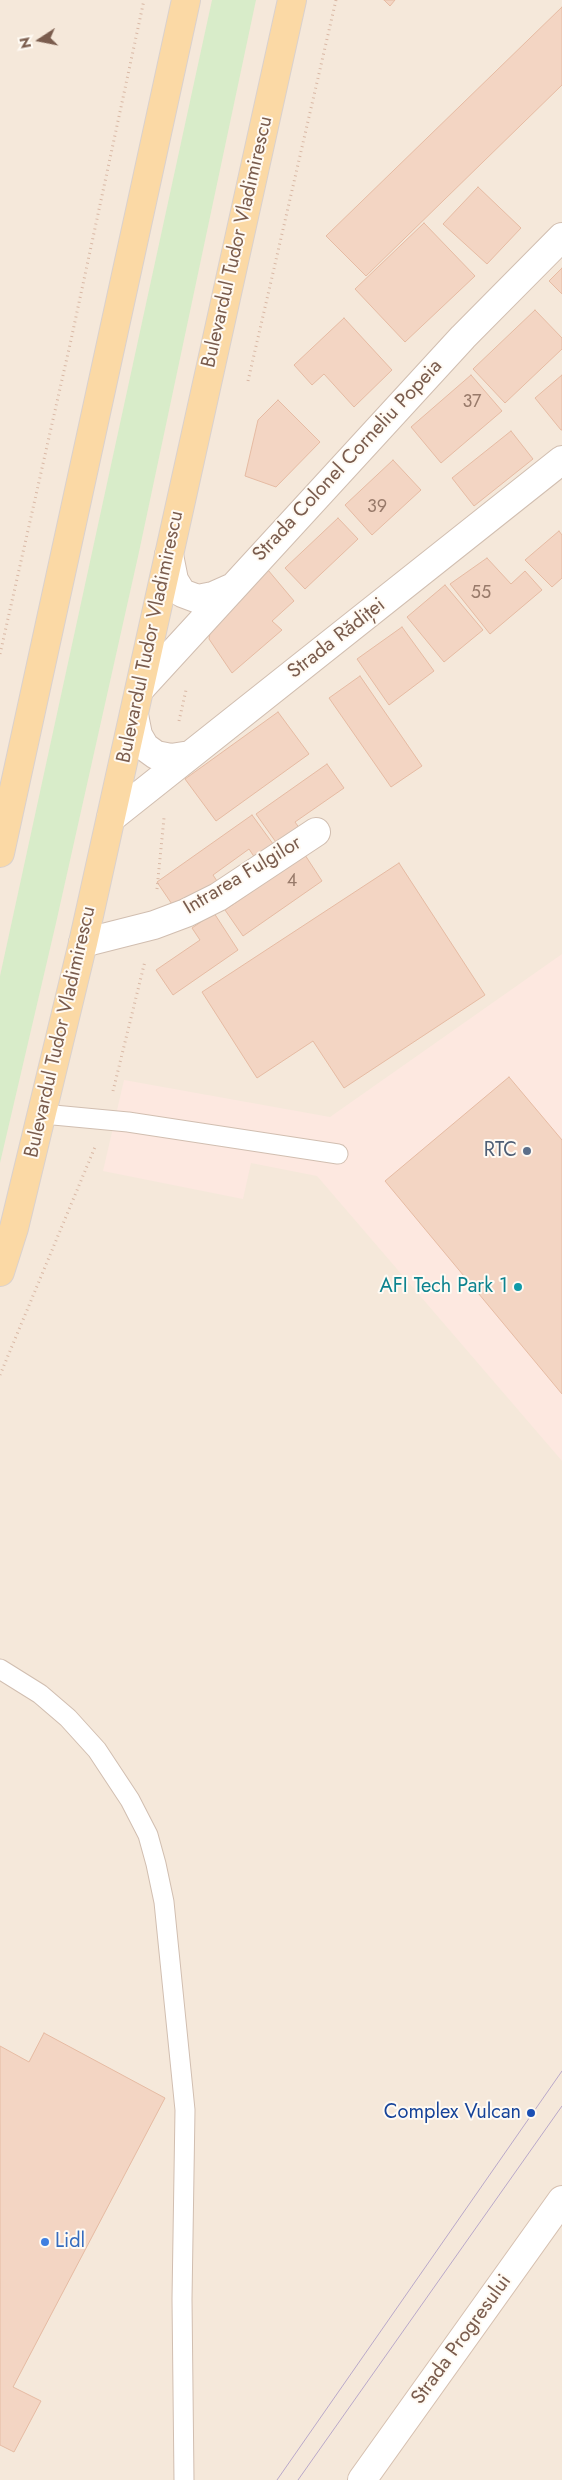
<!DOCTYPE html>
<meta charset="utf-8">
<style>
body{margin:0}
#map{position:relative;width:562px;height:2480px;overflow:hidden;background:#fdf6ec;font-family:Jost,sans-serif}
canvas{display:block}
.north{position:absolute;left:15px;top:15px;width:50px;height:50px;-webkit-text-stroke:4px #fffaf3;paint-order:stroke;rotate:259deg;font-size:14px;font-weight:700;line-height:20px;text-align:center;color:#7a5c4d}
.north::after{content:'';display:block;margin:auto;width:18px;height:22px;background:#7a5c4d;clip-path:polygon(50% 0,100% 100%,50% 72%,0 100%)}
</style>
<div id="map">
<canvas width="562" height="2480"></canvas>
<div class="north">N</div>
</div>
<script>
const c = document.querySelector('canvas').getContext('2d');
c.lineJoin = 'round';
function fillPath(path, color) { c.fillStyle = color; c.fill(path, 'evenodd'); }
const poly = rows => new Path2D(rows.map(r => 'M' + r).join(''));
function strokePath(path, color, width, dash) { c.strokeStyle = color; c.lineWidth = width; c.lineCap = dash ? 'butt' : 'round'; c.setLineDash(dash || []); c.stroke(path); }
function label(font, color, halo, rows, align = 'center') {
  c.font = font + ' Jost,sans-serif'; c.lineWidth = 4; c.setLineDash([]); c.textBaseline = 'middle'; c.strokeStyle = halo; c.fillStyle = color; for (const [text, x, y, turn = 0] of rows) {
    c.save(); c.translate(x, y); c.rotate((+turn || 0) * Math.PI / 180); c.textAlign = isNaN(turn) ? turn : align; if (halo) c.strokeText(text, 0, 0); c.fillText(text, 0, 0); c.restore();
  }
}
fillPath(poly([
 [0,0,562,0,562,2480,0,2480]
]), '#f5e8da');
fillPath(poly([
 [562,954,562,1461,317,1176,251,1163,243,1199,103,1171,124,1080,330,1117]
]), '#fde8e0');
fillPath(poly([
 [212,0,256,0,139,552,56,923,0,1163,0,976]
]), '#d8ecc9');
const building = poly([
 [384,0,395,0,390,6,384,0],
 [562,7,562,85,366,276,326,236,562,7],
 [478,187,521,228,487,264,443,224,478,187],
 [424,223,475,276,405,342,355,289,424,223],
 [562,268,562,294,549,281,562,268],
 [535,310,562,338,562,349,505,403,473,369,535,310],
 [344,318,392,370,354,407,324,374,312,385,294,365,344,318],
 [471,375,502,411,441,463,411,427,471,375],
 [562,375,562,430,561,430,535,398,562,375],
 [278,400,320,442,276,487,245,476,258,420,278,400],
 [511,431,533,459,474,506,452,478,511,431],
 [393,460,421,490,372,535,345,505,393,460],
 [338,518,358,539,305,589,285,568,338,518],
 [559,531,562,535,562,578,552,587,525,560,559,531],
 [487,558,511,584,525,571,542,590,490,634,450,584,487,558],
 [268,570,294,601,272,621,282,630,232,673,209,639,212,620,268,570],
 [445,585,483,630,444,662,407,617,445,585],
 [402,627,434,671,389,705,357,659,402,627],
 [360,676,422,766,391,787,329,698,360,676],
 [278,712,309,754,216,821,185,779,278,712],
 [327,764,344,788,295,822,300,829,278,845,256,814,327,764],
 [252,815,276,848,257,861,249,849,213,875,219,884,178,913,157,882,252,815],
 [305,855,322,881,243,936,225,910,305,855],
 [399,863,485,995,344,1088,313,1041,257,1078,202,992,399,863],
 [214,913,238,950,173,995,156,970,200,940,192,928,214,913],
 [509,1077,562,1140,562,1394,385,1181,509,1077],
 [44,2033,165,2098,13,2387,41,2401,14,2452,0,2445,0,2046,29,2062,44,2033]
]);
fillPath(building, '#f3d5c3');
strokePath(building, '#e6bba3', 1);
const service = poly([
 [43,1114,128,1122,338,1154],
 [0,1669,40,1694,68,1718,97,1750,130,1800,148,1835,156,1864,164,1902,185,2110,182,2299,184,2480]
]);
const minor = poly([
 [169,555,174,580,182,593,198,599,213,596,231,588],
 [140,689,463,337,562,237],
 [134,715,138,735,145,747,156,755,171,758,190,755],
 [111,818,562,460],
 [83,943,154,925,186,913,218,897,316,832]
]);
const secondary = poly([
 [362,2480,562,2200]
]);
const primary = poly([
 [0,853,186,0],
 [0,1272,14,1228,83,943,292,0]
]);
strokePath(service, '#d1beb0', 21);
strokePath(minor, '#d1beb0', 30);
strokePath(secondary, '#d6c0b0', 30);
strokePath(primary, '#dad1cd', 30);
strokePath(poly([
 [248,381,336,0],
 [0,654,71,340,144,0],
 [179,721,186,690],
 [157,889,164,818],
 [113,1091,145,961],
 [0,1375,95,1147]
]), '#d9b8a5', 3, [1, 4]);
strokePath(service, '#fff', 19);
strokePath(minor, '#fff', 28);
strokePath(secondary, '#fff', 28);
strokePath(primary, '#fbd9a5', 28);
strokePath(poly([
 [277,2480,562,2071],
 [298,2480,562,2106]
]), '#b9a8c9', 1);
for (const [x, y, r, color] of [
 [527,1151,5,"#5c6f8a"],
 [518,1287,5,"#0f9aa8"],
 [531,2113,5,"#1a4fb4"],
 [45,2242,5,"#3f7fe0"]
]) { const dot = new Path2D(); dot.arc(x, y, r, 0, 2 * Math.PI); c.fillStyle = color; c.fill(dot); strokePath(dot, '#fffaf3', 2); }
label('18px', '#987a6a', null, [
 ["37",472,403],
 ["39",377,508],
 ["55",481,594],
 ["4",292,882]
]);
label('20px', '#7a5c4d', '#fffaf3', [
 ["Bulevardul Tudor Vladimirescu",238,242,-77],
 ["Strada Colonel Corneliu Popeia",348,461,-47],
 ["Bulevardul Tudor Vladimirescu",151,637,-78],
 ["Strada Rădiței",337,639,-38],
 ["Intrarea Fulgilor",243,876,-31],
 ["Bulevardul Tudor Vladimirescu",61,1032,-77],
 ["Strada Progresului",462,2340,-54]
]);
label('20px', '#4e5e75', '#fffaf3', [
 ["RTC",517,1151]
], 'right');
label('20px', '#0d838f', '#fffaf3', [
 ["AFI Tech Park 1",508,1287]
], 'right');
label('20px', '#164399', '#fffaf3', [
 ["Complex Vulcan",521,2113]
], 'right');
label('20px', '#366cbe', '#fffaf3', [
 ["Lidl",55,2242]
], 'left');
</script>
